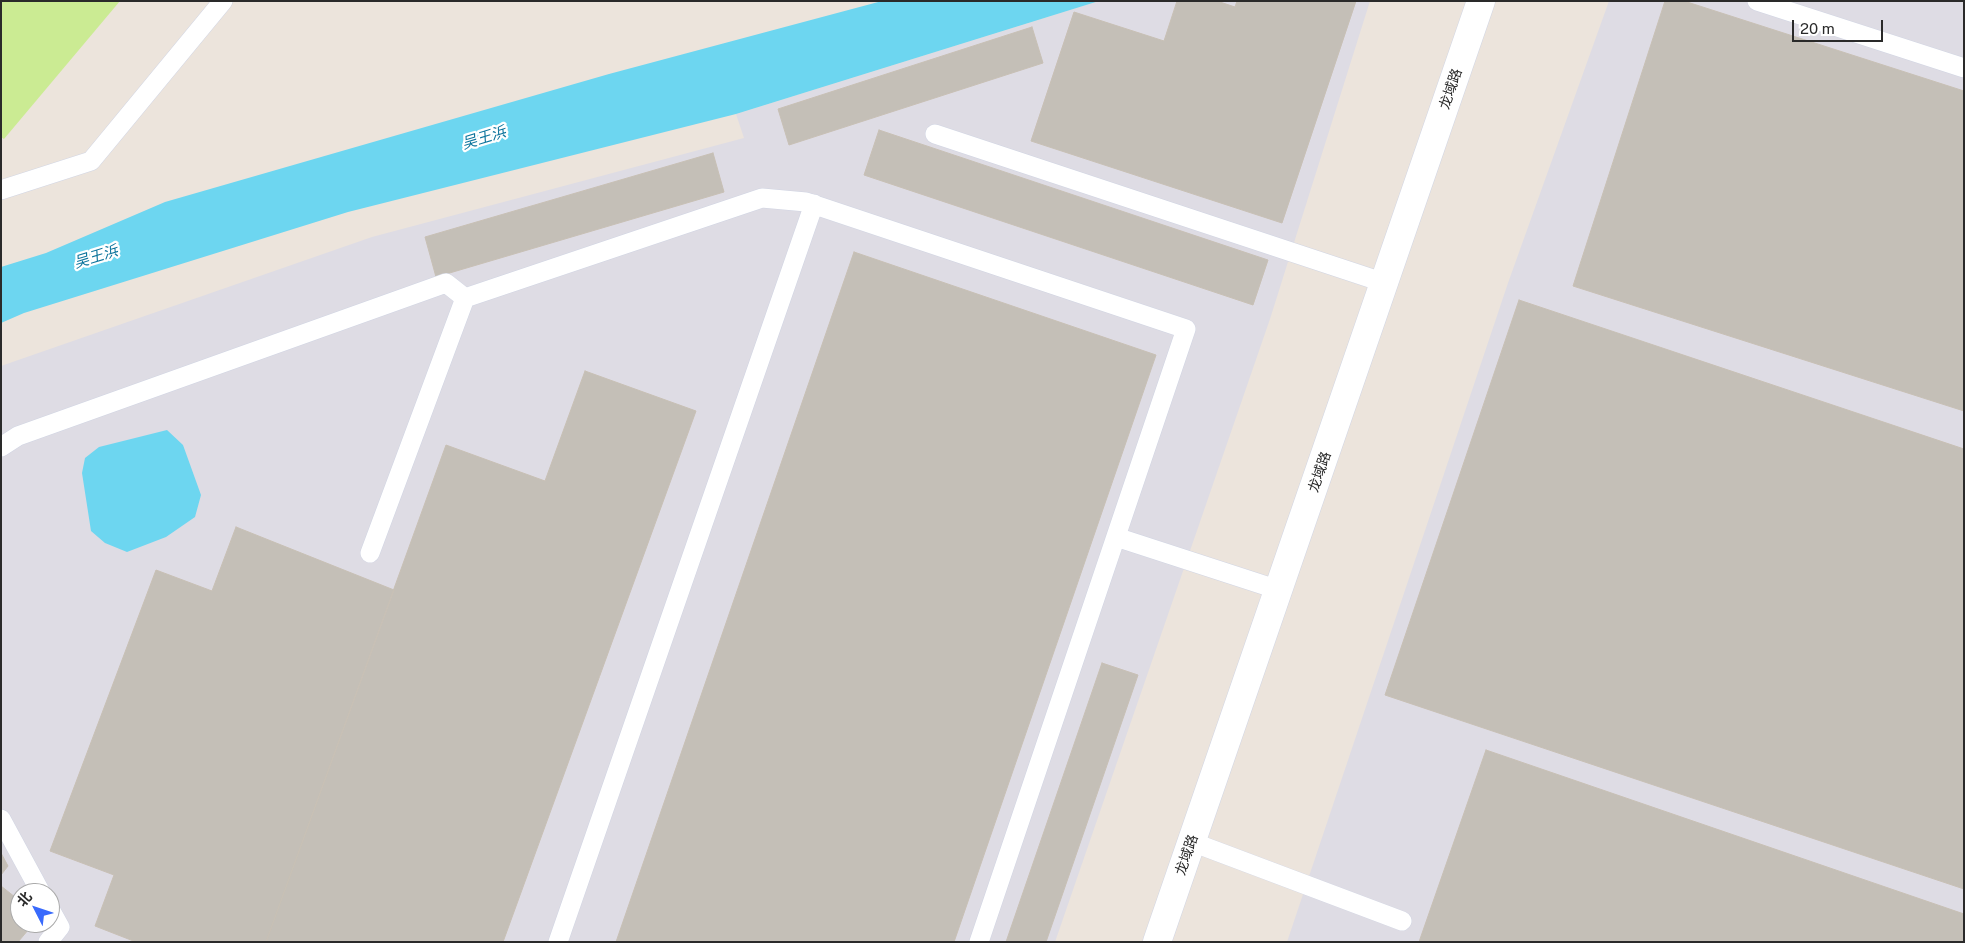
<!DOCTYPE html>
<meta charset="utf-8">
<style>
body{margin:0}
#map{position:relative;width:1965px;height:943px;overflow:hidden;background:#ece4dc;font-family:"Public Sans","Noto Sans SC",sans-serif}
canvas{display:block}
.frame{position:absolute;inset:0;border:2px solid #2a2a2a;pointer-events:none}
.north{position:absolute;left:10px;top:883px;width:50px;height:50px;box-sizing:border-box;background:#fff;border:1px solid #aaa;border-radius:50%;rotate:311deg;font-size:14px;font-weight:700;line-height:20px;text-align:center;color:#2a2a2a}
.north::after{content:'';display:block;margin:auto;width:18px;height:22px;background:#396afc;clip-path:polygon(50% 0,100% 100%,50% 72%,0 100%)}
.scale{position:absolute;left:1792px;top:20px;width:91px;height:22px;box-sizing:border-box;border:2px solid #2a2a2a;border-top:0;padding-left:6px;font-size:15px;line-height:18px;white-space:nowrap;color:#2a2a2a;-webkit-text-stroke:4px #fff;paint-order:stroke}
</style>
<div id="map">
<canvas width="1965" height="943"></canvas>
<div class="frame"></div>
<div class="north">北</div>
<div class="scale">20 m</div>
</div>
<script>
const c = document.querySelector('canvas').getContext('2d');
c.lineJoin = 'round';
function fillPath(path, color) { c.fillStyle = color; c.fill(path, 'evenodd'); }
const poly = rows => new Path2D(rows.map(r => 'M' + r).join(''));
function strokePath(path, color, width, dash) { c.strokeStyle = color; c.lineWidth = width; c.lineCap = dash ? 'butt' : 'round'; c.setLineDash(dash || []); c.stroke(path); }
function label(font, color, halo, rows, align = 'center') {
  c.font = font + ' "Public Sans","Noto Sans SC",sans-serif'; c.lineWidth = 4.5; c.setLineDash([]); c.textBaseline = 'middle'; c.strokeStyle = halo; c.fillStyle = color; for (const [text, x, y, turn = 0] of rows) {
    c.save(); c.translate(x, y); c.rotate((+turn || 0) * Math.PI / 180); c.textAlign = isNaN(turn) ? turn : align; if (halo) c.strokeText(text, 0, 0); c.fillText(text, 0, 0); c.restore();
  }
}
fillPath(poly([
 [1099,1,1370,1,1270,319,1055,942,1,942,1,366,372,237,744,138,736,114],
 [20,893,50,893,50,923,20,923],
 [1609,1,1964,1,1964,942,1287,942,1508,283]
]), '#dedce4');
fillPath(poly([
 [1,1,120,1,4,139,1,137]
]), '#cbeb93');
fillPath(poly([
 [882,1,1099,1,736,114,348,212,24,313,1,323,1,267,46,253,165,202,609,74],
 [167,430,183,445,201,495,195,517,166,537,127,552,105,543,91,531,82,473,85,458,99,447]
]), '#6dd6f0');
const building = poly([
 [1177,1,1217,1,1235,7,1237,1,1356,1,1282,223,1031,141,1074,12,1164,41,1177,1],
 [1665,1,1684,1,1964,91,1964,411,1573,286,1665,1],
 [1032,27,1043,63,789,145,778,109,1032,27],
 [879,130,1268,260,1253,305,864,175,879,130],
 [713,153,724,192,436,277,425,237,713,153],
 [854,252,1156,355,954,942,616,942,854,252],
 [1519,300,1964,449,1964,889,1385,695,1519,300],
 [585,371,696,411,503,942,266,942,446,445,545,481,585,371],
 [236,527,394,590,266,942,136,942,95,926,114,875,50,851,156,570,212,591,236,527],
 [1102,663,1138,675,1046,942,1006,942,1102,663],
 [1486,750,1964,914,1964,942,1419,942,1486,750],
 [1,853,8,866,1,875,1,853],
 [1,886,20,901,20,923,34,923,18,942,1,942,1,886]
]);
fillPath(building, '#c4bfb7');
strokePath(building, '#c8c0b5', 1);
const service = poly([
 [1757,1,1964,68],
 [935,134,1385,283],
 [1,190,91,161,223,1],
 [1,447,18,436,446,283,465,298],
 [1116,537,1279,590],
 [370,553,465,298,762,198,806,202,1186,329,979,942],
 [1,819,41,893],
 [1192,842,1402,921],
 [48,942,60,927,50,909],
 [558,942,814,204]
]);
const tertiary = poly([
 [1157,942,1481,1]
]);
strokePath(service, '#d1d5e3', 20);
strokePath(tertiary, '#d1d5e3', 29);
strokePath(service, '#fff', 19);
strokePath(tertiary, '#fff', 28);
label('14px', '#2a2a2a', '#fff', [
 ["龙域路",1451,89,-71],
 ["龙域路",1320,472,-71],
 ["龙域路",1187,855,-71]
]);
label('italic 15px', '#0c749c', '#fff', [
 ["吴王浜",484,138,-17],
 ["吴王浜",96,257,-17]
]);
</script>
